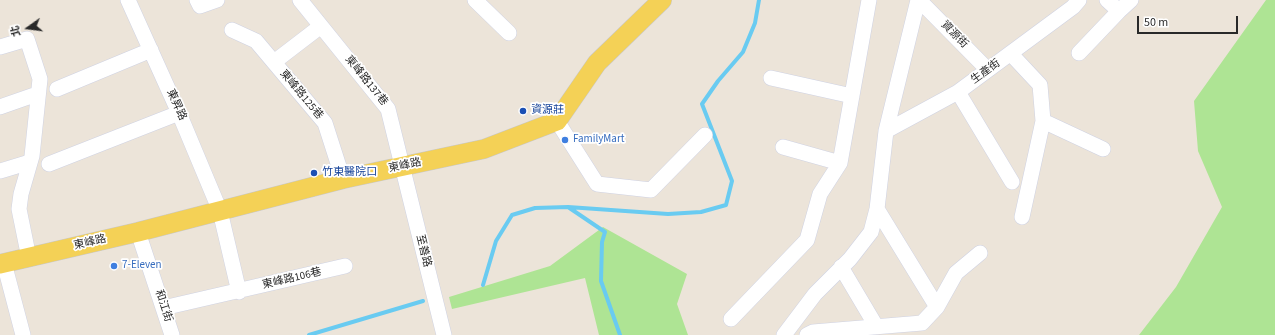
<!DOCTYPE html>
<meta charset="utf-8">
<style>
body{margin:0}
#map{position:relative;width:1275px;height:335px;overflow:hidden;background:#ece4d9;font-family:"Source Sans 3","Noto Sans TC",sans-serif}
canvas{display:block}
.north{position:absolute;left:8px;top:8px;width:40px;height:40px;-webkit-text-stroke:3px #fff;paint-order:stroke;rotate:256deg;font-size:11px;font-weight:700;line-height:16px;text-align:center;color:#292929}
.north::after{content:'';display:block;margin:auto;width:14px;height:18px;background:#292929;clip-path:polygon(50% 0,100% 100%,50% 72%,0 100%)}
.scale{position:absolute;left:1137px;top:16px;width:101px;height:18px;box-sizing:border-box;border:2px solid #292929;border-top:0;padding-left:5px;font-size:12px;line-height:14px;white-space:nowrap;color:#292929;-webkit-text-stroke:3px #fff;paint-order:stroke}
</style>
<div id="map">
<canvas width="1275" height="335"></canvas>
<div class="north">北</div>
<div class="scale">50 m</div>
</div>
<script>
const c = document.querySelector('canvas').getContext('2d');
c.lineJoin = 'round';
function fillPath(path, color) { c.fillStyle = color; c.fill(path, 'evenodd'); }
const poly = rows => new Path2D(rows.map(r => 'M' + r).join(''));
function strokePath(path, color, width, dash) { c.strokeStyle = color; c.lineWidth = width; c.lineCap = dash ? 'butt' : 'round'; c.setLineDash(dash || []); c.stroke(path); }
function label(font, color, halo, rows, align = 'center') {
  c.font = font + ' "Source Sans 3","Noto Sans TC",sans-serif'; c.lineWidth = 3.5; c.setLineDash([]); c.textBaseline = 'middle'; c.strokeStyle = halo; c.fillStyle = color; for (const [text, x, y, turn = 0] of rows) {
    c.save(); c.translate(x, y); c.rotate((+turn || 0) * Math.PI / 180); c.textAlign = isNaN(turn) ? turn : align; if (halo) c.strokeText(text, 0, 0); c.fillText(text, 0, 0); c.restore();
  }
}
fillPath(poly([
 [1266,0,1275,0,1275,335,1139,335,1176,287,1222,207,1198,151,1194,101],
 [603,227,687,274,677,304,688,335,599,335,585,278,452,309,449,297,550,266]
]), '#aee494');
strokePath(poly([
 [568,207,605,232,602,242,601,281,620,335],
 [483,285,496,241,512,215,535,208,568,207,668,214,701,212,726,205,732,181,702,104,718,81,743,52,755,23,759,0],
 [309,335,423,301]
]), '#69cbf1', 4);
const minor = poly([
 [128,0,179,113,220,211,239,292],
 [197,0,200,6,217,0],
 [300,0,388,109,444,335],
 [475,0,509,33],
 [919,0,988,70],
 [1107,0,1119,11,1131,0],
 [232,30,256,41,325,123,343,179],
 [0,47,27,39,40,79,32,156,21,194,19,209,29,258],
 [1079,53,1119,11],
 [1011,54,1040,85,1043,121,1022,217],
 [274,62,321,26],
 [771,78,852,96],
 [57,89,151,50],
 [958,92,1012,182],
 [0,107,37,94],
 [557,121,597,184,651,190,705,135],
 [1043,121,1103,149],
 [886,131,958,92,1073,7,1079,0],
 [783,147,840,163],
 [49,164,179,113],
 [0,171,30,162],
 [138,232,172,335],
 [4,263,23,335],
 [841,267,876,326],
 [937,307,956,273,980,253],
 [163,308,345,266],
 [731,319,807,240,820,194,840,163,869,0],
 [784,335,815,294,850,259,871,232,877,209,886,131,918,0],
 [807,335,813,332,922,323,937,307,877,209]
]);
const major = poly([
 [0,264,138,232,343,179,484,149,557,121,597,63,662,0]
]);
strokePath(minor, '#cfd2e2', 16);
strokePath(major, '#c7c7c7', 20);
strokePath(minor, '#fff', 15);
strokePath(major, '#f4d156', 19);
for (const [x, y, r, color] of [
 [523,111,4,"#1a4fb4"],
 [565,140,4,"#3f7fe0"],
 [314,173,4,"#1a4fb4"],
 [114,266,4,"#3f7fe0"]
]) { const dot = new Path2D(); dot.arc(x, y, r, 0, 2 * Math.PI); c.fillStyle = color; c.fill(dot); strokePath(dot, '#fff', 1.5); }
label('11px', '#292929', '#fff', [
 ["資源街",954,35,45],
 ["生產街",986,72,-36],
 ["東峰路137巷",366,81,51],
 ["東峰路125巷",301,95,50],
 ["東昇路",176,105,66],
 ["東峰路",405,166,-12],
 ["東峰路",90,243,-13],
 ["至善路",423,251,76],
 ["東峰路106巷",292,279,-13],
 ["和江街",163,306,72]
]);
label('11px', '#164399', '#fff', [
 ["資源莊",531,111],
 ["竹東醫院口",322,173]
], 'left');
label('11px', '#366cbe', '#fff', [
 ["FamilyMart",573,140],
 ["7-Eleven",122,266]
], 'left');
</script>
